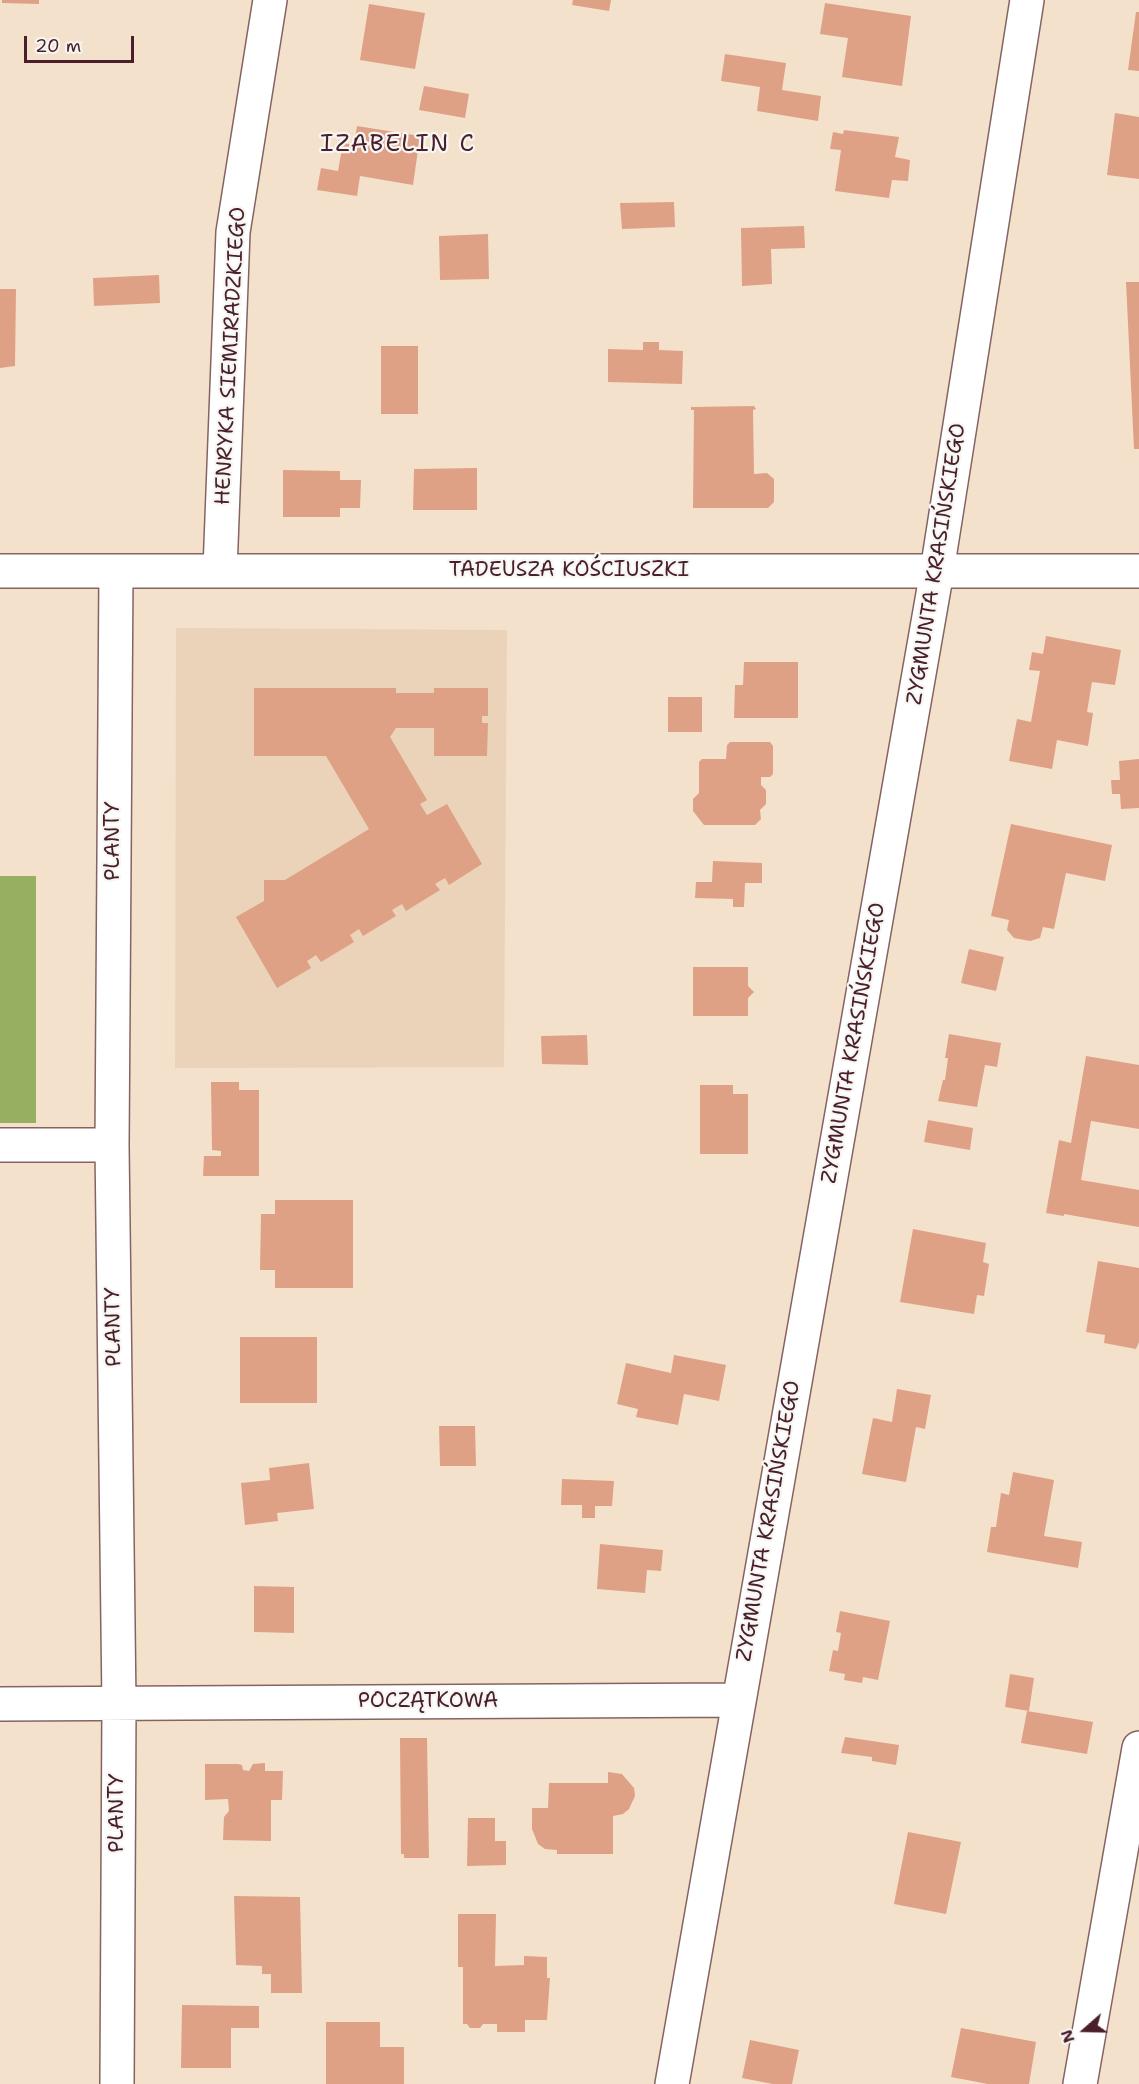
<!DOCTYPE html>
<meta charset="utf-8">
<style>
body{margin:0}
#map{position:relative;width:1139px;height:2084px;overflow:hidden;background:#f4e1cb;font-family:"Shantell Sans",sans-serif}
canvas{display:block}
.north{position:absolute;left:1055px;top:2000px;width:60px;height:60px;-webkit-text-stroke:4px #f6f6f2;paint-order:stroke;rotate:250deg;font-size:16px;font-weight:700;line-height:24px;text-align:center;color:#4a1f2b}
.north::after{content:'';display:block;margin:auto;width:21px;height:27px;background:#4a1f2b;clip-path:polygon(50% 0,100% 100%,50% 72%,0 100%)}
.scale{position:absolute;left:24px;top:36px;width:110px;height:27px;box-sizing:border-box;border:3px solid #4a1f2b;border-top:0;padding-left:8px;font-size:18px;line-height:21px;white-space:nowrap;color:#4a1f2b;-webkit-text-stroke:4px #f6f6f2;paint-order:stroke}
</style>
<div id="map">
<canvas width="1139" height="2084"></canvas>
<div class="north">N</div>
<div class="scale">20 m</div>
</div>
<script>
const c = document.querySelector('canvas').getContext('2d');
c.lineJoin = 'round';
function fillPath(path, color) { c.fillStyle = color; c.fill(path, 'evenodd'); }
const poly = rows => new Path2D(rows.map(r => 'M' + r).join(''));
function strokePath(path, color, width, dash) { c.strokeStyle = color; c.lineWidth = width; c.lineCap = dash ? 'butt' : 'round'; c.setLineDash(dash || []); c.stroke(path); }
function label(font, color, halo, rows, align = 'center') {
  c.font = font + ' "Shantell Sans",sans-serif'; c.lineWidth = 4.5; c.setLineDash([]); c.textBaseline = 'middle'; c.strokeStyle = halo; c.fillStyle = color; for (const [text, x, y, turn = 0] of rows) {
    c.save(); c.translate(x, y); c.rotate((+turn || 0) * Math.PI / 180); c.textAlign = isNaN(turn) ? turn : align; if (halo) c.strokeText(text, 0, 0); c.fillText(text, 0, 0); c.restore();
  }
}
fillPath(poly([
 [176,628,507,630,504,1067,175,1068]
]), '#ead3b8');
fillPath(poly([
 [0,876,36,876,36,1123,0,1123]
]), '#96af60');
fillPath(poly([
 [2,0,39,0,39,4,2,3],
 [573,0,611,0,609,11,572,5],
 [825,3,911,16,902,86,842,77,848,38,820,34],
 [369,4,425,13,415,69,360,60],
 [1136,12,1139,12,1139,71,1128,70],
 [725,54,786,63,782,90,821,96,818,121,757,111,760,87,721,81],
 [424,86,469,94,465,118,419,110],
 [1115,113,1139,117,1139,179,1107,175],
 [357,126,420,136,413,185,360,176,357,196,317,190,321,168,338,171,343,143,354,145],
 [844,130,899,137,895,157,910,160,908,181,892,180,889,198,835,191,841,150,830,149,833,132,843,134],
 [674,202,675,227,622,229,620,203],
 [804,226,805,248,771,249,772,284,742,286,741,228],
 [488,234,489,279,440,280,439,236],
 [159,275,160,303,94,306,93,278],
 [1126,282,1139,282,1139,449,1134,449],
 [0,289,16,289,15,366,0,368],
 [643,342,659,342,659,350,683,351,682,384,608,382,608,349,643,350],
 [381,346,418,346,418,414,381,414],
 [754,406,756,409,753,410,754,474,767,473,774,479,774,502,768,508,693,508,694,410,691,410,691,407],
 [477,468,477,510,413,510,414,469],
 [283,470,340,471,340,480,361,480,360,508,340,508,340,517,283,517],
 [1046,636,1121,650,1115,685,1092,682,1087,712,1093,713,1088,746,1057,740,1052,769,1009,761,1017,719,1031,722,1040,671,1029,670,1032,652,1043,654],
 [744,662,798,662,798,718,734,718,735,685,743,685],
 [254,688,396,688,396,693,434,693,434,688,488,688,488,716,482,716,482,723,488,723,487,756,434,756,434,728,396,728,390,737,427,800,420,804,427,815,447,804,482,864,449,885,445,878,435,884,440,890,406,911,402,904,392,910,396,916,363,936,359,929,350,935,354,942,321,962,316,955,307,961,311,968,277,988,236,917,264,901,264,880,285,880,369,829,326,756,254,756],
 [668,697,702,697,702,732,668,732],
 [730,742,770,742,773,746,773,774,770,777,761,777,761,785,766,790,766,804,760,810,761,819,755,825,704,825,693,811,693,799,699,793,699,762,702,759,726,759,727,745],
 [1139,759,1139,808,1121,809,1120,794,1112,794,1111,780,1120,780,1119,761],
 [1011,824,1112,845,1105,881,1066,873,1054,929,1043,927,1040,938,1030,941,1014,938,1007,930,1009,920,991,916],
 [713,861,762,863,762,883,745,883,744,907,733,907,733,899,695,898,696,882,712,882],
 [969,949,1004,957,996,991,961,983],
 [693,967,748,967,748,986,754,992,748,998,748,1016,693,1016],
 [949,1034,1001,1043,997,1067,985,1065,977,1107,938,1101,943,1080,945,1080,948,1058,945,1058],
 [587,1035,588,1065,542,1064,541,1036],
 [1086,1056,1139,1065,1139,1129,1091,1121,1081,1180,1139,1190,1139,1227,1064,1214,1064,1216,1046,1213,1059,1140,1071,1143],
 [211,1082,239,1082,239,1090,259,1090,259,1176,203,1176,204,1156,221,1156,221,1151,212,1150],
 [700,1085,733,1085,733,1094,748,1094,748,1154,700,1154],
 [928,1120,973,1128,970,1150,924,1142],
 [275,1200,353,1200,353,1288,275,1288,275,1270,260,1270,261,1214,275,1214],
 [913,1229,986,1243,983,1262,989,1264,984,1296,977,1295,974,1314,900,1302],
 [1098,1261,1139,1268,1139,1342,1136,1349,1104,1343,1105,1335,1086,1332],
 [240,1337,317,1337,317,1403,240,1403],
 [674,1355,726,1365,719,1401,684,1394,678,1425,636,1417,638,1409,617,1404,626,1363,671,1373],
 [897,1389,931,1395,925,1429,916,1427,906,1482,862,1474,873,1418,892,1422],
 [439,1426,475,1426,476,1466,440,1466],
 [309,1463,314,1509,277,1513,278,1521,245,1525,241,1483,270,1480,269,1468],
 [1013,1472,1054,1480,1044,1536,1082,1542,1078,1568,987,1552,991,1527,996,1527,1001,1493,1009,1495],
 [562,1479,614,1481,612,1506,595,1506,595,1518,582,1518,582,1505,561,1505],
 [600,1544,663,1550,661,1571,647,1570,645,1593,597,1589],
 [254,1586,294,1587,294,1633,254,1632],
 [840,1611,890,1621,878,1680,863,1677,862,1683,844,1680,845,1674,829,1671,833,1650,838,1651,841,1633,836,1632],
 [1010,1674,1034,1678,1029,1711,1005,1707],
 [1027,1711,1093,1722,1087,1754,1021,1743],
 [845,1737,899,1745,896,1765,872,1761,872,1757,841,1753],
 [400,1738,427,1738,429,1858,404,1858,404,1854,401,1854],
 [265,1763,265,1771,283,1771,282,1800,271,1800,271,1841,223,1840,224,1817,229,1811,228,1799,205,1800,205,1764,238,1764,242,1765,243,1770,249,1771,253,1764],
 [608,1772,622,1774,634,1788,635,1796,629,1809,623,1814,613,1816,613,1854,557,1854,557,1850,545,1849,538,1844,532,1829,532,1808,548,1808,549,1783,608,1783],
 [468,1818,495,1818,495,1841,506,1841,506,1865,467,1866],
 [908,1832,961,1842,946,1914,894,1904],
 [234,1896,300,1897,302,1993,271,1993,271,1974,262,1974,262,1966,236,1965],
 [458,1914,496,1914,495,1966,524,1965,524,1956,547,1957,547,1978,550,1978,547,2020,525,2020,525,2032,497,2032,497,2024,483,2024,480,2028,470,2028,467,2024,463,2024,463,1967,458,1967],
 [182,2005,259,2006,259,2028,231,2028,231,2068,181,2068],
 [326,2022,380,2022,380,2047,404,2047,404,2084,326,2084],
 [961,2028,1036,2042,1029,2084,988,2084,951,2077],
 [750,2040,799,2050,792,2084,773,2084,742,2078]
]), '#dea186');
const minor = poly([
 [220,570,233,232,270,0],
 [0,571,1139,571],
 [116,571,112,1145,119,1705,117,2084],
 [0,1145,112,1145],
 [0,1704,738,1700],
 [672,2084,937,571,1027,0],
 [1080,2084,1139,1748]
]);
strokePath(minor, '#866363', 36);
strokePath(minor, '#fff', 33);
label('21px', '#4a1f2b', '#f6f6f2', [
 ["HENRYKA SIEMIRADZKIEGO",231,356,-87],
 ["ZYGMUNTA KRASIŃSKIEGO",937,564,-81],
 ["TADEUSZA KOŚCIUSZKI",569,571],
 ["PLANTY",114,841,-90],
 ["ZYGMUNTA KRASIŃSKIEGO",854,1043,-80],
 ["PLANTY",114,1327,-91],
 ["ZYGMUNTA KRASIŃSKIEGO",769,1521,-80],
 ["POCZĄTKOWA",428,1702],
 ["PLANTY",118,1813,-90]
]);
c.letterSpacing = '1.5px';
label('24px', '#4a1f2b', '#f6f6f2', [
 ["IZABELIN C",398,145]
]);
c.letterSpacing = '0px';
</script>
